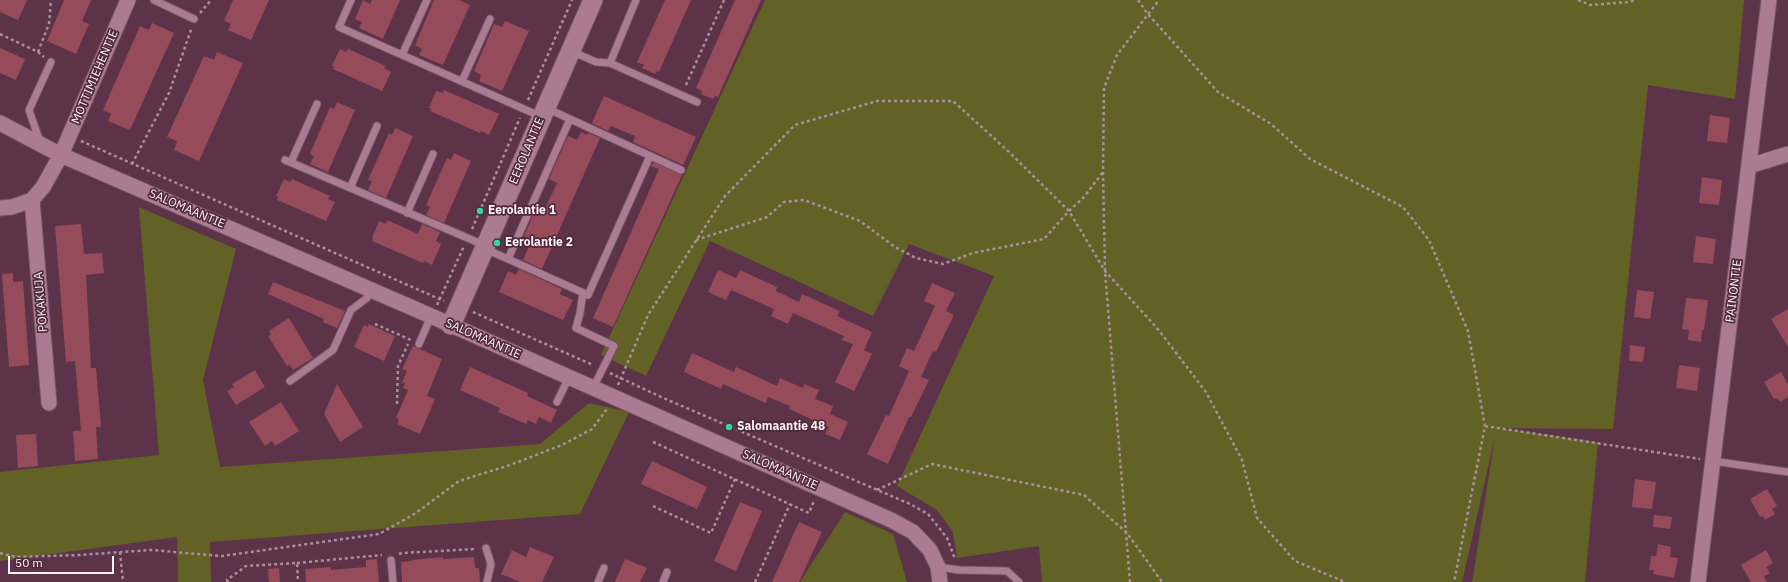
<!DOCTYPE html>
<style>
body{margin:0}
#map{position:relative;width:1788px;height:582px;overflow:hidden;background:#5c3348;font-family:"IBM Plex Sans",sans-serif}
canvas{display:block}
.scale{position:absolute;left:8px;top:556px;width:106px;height:18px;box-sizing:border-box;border:2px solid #fcf1f6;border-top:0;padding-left:5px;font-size:12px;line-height:14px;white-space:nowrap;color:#fcf1f6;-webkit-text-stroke:3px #51293e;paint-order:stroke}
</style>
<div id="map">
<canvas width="1788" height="582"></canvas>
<div class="scale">50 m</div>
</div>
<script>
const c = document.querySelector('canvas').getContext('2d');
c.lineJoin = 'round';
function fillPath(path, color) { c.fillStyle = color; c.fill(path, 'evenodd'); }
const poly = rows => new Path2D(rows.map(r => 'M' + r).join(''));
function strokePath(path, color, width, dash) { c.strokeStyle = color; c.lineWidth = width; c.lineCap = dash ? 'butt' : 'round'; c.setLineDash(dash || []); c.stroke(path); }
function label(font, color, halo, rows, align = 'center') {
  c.font = font + ' "IBM Plex Sans",sans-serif'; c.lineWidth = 3.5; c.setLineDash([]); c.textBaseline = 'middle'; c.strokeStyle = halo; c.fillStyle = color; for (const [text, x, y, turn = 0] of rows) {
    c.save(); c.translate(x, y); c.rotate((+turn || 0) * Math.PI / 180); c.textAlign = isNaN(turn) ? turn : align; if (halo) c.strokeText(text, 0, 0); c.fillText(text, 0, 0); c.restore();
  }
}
fillPath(poly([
 [765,0,1744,0,1735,99,1648,85,1613,429,1501,428,1598,442,1585,582,1472,582,1495,437,1462,582,1042,582,1039,546,957,558,953,532,937,510,897,486,994,276,909,244,873,316,710,241,646,376,601,355],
 [139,207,236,249,203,380,220,467,540,444,589,403,629,412,580,514,210,542,211,582,178,582,177,537,0,561,0,472,159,455],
 [845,512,893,534,907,582,800,582]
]), '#626126');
fillPath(poly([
 [0,0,27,0,18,20,0,12],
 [64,0,91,0,82,21,89,24,76,54,47,41],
 [233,0,269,0,251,40,228,30,231,24,224,21],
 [363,0,370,4,372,0,400,0,383,39,359,28,362,22,355,19],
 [434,0,459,0,470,5,443,65,419,55,422,49,415,45],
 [665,0,691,0,659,72,657,71,655,74,642,68,644,65,637,62],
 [735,0,761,0,718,97,715,96,713,99,701,94,702,91,696,88],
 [505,21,529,31,502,91,479,81,481,75,474,71,494,24,502,27],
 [152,23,174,33,130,130,108,121,111,114,103,110,140,26,149,30],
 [0,48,25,59,16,80,0,73],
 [340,49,346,52,348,49,386,66,384,68,391,72,382,91,333,69,334,67,332,66],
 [217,52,243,63,199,161,174,150,177,141,167,137,204,56,214,60],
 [444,90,499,114,489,135,481,131,480,133,430,111,431,108,429,108,436,91,443,93],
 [604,96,696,137,683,165,633,142,635,136,611,126,608,131,592,123],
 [337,102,355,110,328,172,310,164,314,156,310,154,330,107,334,109],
 [1710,115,1730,118,1727,143,1707,141],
 [395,128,413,136,386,198,368,190,372,181,368,180,389,133,392,135],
 [581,132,587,135,588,133,600,138,542,269,523,260,532,239,524,236,538,204,546,207,557,183,549,179,568,136,577,140],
 [454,153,471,161,444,223,426,215,430,207,426,205,447,158,451,160],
 [653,162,682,175,613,327,593,318,659,169,651,166],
 [1702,177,1722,180,1719,205,1699,203],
 [284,179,290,182,292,179,330,196,328,199,335,202,326,221,277,200,278,197,276,196],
 [387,220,418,234,422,224,440,232,436,241,441,244,432,265,424,261,423,263,372,241,373,239,372,238,379,221,386,224],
 [81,224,84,254,102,253,104,273,86,275,91,368,96,368,101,427,96,427,98,459,75,461,73,431,81,431,75,361,66,362,55,226],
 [1696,236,1716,239,1713,264,1693,262],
 [519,269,562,289,560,294,573,300,563,320,499,292,508,271,516,275],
 [718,270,736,278,740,270,777,287,776,291,799,302,802,294,840,311,837,316,872,332,864,350,872,354,854,391,835,382,853,344,842,340,844,336,793,313,788,324,771,316,774,309,731,290,726,300,708,292],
 [13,273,13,282,23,281,29,365,9,367,2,274],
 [273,282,345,311,337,328,323,322,324,319,268,294],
 [932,283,955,293,946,311,954,315,936,352,933,351,921,377,929,380,911,417,909,417,888,464,867,454,886,415,889,416,909,371,899,366,907,348,914,351,935,306,924,301],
 [1637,290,1654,292,1650,319,1634,317],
 [1686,298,1708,300,1704,330,1702,330,1701,342,1688,340,1689,330,1682,329],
 [1788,309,1788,347,1771,319],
 [289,318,313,358,293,370,290,365,287,366,268,336,271,334,269,331],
 [369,324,395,336,384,361,354,347,364,325,368,327],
 [1630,345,1645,347,1643,362,1629,361],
 [413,346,442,359,427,396,435,399,420,434,397,424,399,419,396,418,408,390,403,388,405,383,402,382,407,371,402,369],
 [692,353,734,372,736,367,777,386,780,378,803,388,804,384,819,390,815,399,833,406,830,414,848,422,840,440,825,434,829,427,789,409,790,406,768,397,766,403,723,384,721,389,684,372],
 [1679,365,1700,368,1697,391,1676,388],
 [470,367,528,393,527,396,557,410,551,423,539,417,536,424,528,420,526,424,498,412,500,408,460,390],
 [255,370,265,387,236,405,227,391,234,387,232,384],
 [1781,372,1788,384,1788,397,1780,402,1777,398,1774,399,1764,382],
 [337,384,363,427,340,442,324,414],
 [281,402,299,431,275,446,272,441,265,446,249,422],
 [36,434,38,466,18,468,16,435],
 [652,461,707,487,697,509,641,484],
 [1635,479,1656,482,1652,509,1632,507],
 [1767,489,1777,506,1772,509,1775,514,1765,520,1763,516,1760,517,1750,499],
 [740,502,762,511,736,571,714,561],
 [1654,515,1672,517,1670,529,1653,527],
 [799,522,822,532,799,582,772,582],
 [1658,544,1671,547,1670,557,1678,558,1674,578,1653,574,1654,570,1649,570,1651,556,1656,556],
 [530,547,554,557,542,582,520,582,501,574,512,550,526,557],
 [1766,550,1773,563,1766,567,1770,573,1764,576,1767,582,1751,582,1741,565],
 [443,557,443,559,474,557,475,568,479,568,480,582,402,582,401,562,412,561,411,560],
 [377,559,379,582,306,582,305,569,331,567,331,570,366,567,366,560],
 [625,559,647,568,640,582,615,582],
 [279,568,280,582,269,582,268,569]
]), '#964b5a');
const service = poly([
 [154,0,194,19],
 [351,0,339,27,542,117],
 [571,51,596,62,610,63,697,102],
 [402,55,427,0],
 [610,63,636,0],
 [462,81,490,19],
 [546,108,681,170],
 [570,119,508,259,588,295,650,156],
 [40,142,29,110,51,62],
 [285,160,484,245],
 [291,162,317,104],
 [350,188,377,126],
 [407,213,433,154],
 [485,249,508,259],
 [583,293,580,313,576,328,614,346,593,388],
 [419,344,431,316],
 [290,381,333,350,351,310,367,298,371,290],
 [557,402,569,377],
 [1713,461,1788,472],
 [486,548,491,564,487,582],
 [391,560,393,582],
 [938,567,959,570,1007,571,1019,582],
 [598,582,604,568],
 [663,582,667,572]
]);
const minor = poly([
 [0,123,61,155,431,316,891,520,913,532,930,550,938,567,940,582],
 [1749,166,1788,154],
 [32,200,49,403],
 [0,208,12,207,32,200,43,187,61,155,128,0],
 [1698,582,1769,0]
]);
const tertiary = poly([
 [451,325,593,0]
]);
strokePath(service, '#715262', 9);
strokePath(minor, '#715262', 17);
strokePath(tertiary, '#715262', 21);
strokePath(poly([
 [1138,0,1147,13,1218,92,1271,124,1310,159,1403,207,1429,240,1468,331,1485,426,1454,582],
 [1578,0,1590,5,1630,2,1635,0],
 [200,13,211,0],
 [0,34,38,52,44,57],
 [38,52,49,24,51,0],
 [686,85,724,0],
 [528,100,572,0],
 [81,141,444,301],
 [132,164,169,93,192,27],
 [472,229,520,118],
 [696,240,767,217,784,202,804,200,860,221,895,247,916,258,943,264,973,253,1044,239,1069,211,1084,197,1103,172],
 [437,305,464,246],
 [473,312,593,365],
 [375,324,411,340],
 [610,373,661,397,910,504,928,514,947,538,955,559],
 [618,385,648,315,725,196,795,125,877,101,953,101,1009,152,1069,211,1105,271,1157,328,1206,392,1242,460,1257,518,1295,561,1345,582],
 [397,404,398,366,408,344],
 [1485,426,1700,459],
 [653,442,809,513,814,501],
 [877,490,932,464,1084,495,1127,533,1162,582],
 [653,506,711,533,735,479],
 [120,552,123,582],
 [0,553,16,557,79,555,151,550,222,556,379,534,416,513,459,481,510,465,562,445,592,429,607,409],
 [399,554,402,553,476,549],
 [297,563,382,555],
 [228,582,227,580,246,566,297,563,298,582],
 [755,582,790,504],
 [1130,582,1105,271,1103,172,1104,88,1117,55,1159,0]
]), '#aa909d', 2.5, [3, 3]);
strokePath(service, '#aa7b92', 7);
strokePath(minor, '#aa7b92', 15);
strokePath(tertiary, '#aa7b92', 19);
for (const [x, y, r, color] of [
 [480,211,4,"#37d4a6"],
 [497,243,4,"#37d4a6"],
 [729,427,4,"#37d4a6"]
]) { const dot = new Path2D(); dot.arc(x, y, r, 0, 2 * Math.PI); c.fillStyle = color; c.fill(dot); strokePath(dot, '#51293e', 1.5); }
label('12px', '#fcf1f6', '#51293e', [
 ["MOTTIMIEHENTIE",95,77,-67],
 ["EEROLANTIE",527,151,-67],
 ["SALOMAANTIE",187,209,23],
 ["PAINONTIE",1734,291,-83],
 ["POKAKUJA",41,302,-95],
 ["SALOMAANTIE",483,339,24],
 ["SALOMAANTIE",780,470,24]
]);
label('bold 12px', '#fcf1f6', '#51293e', [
 ["Eerolantie 1",488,211],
 ["Eerolantie 2",505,243],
 ["Salomaantie 48",737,427]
], 'left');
</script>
